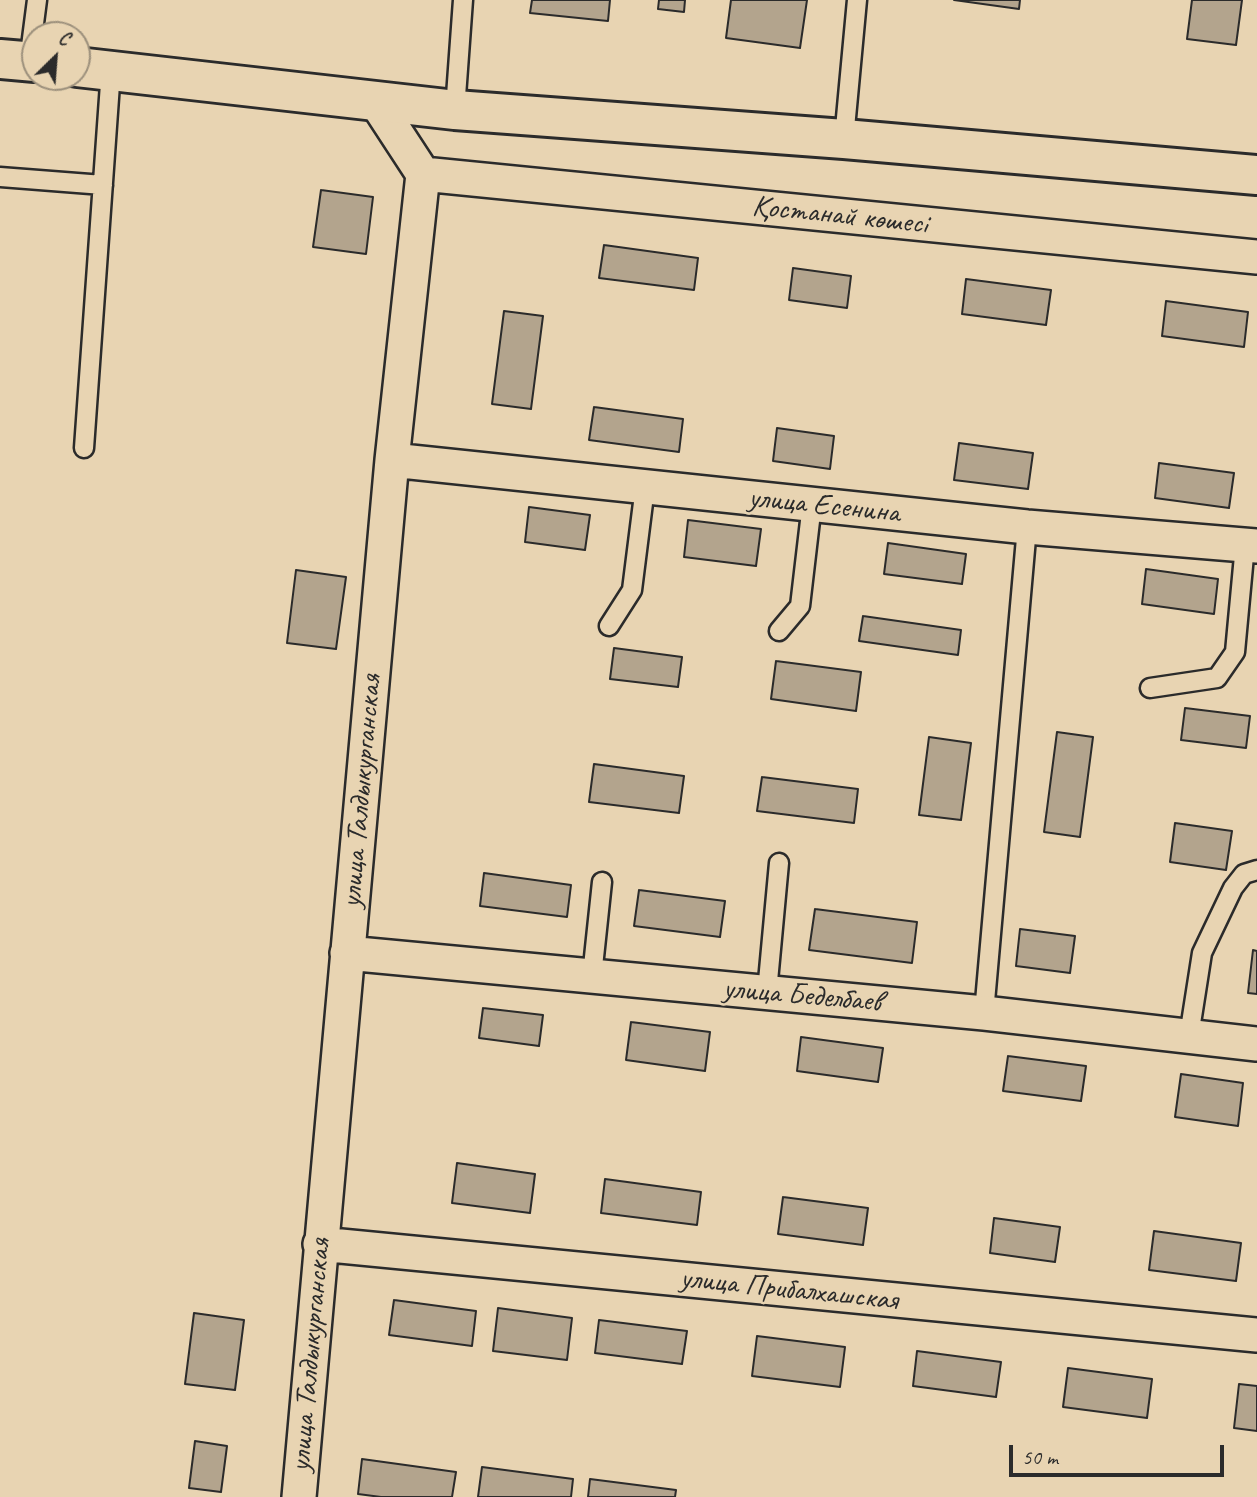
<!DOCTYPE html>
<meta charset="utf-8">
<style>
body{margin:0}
#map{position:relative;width:1257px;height:1497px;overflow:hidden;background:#e8d4b2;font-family:Caveat,sans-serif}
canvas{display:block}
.north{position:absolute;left:21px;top:21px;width:70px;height:70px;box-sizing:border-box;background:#e8d4b2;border:2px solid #9c907c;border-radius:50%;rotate:25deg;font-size:19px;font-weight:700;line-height:28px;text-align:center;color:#2b2b2b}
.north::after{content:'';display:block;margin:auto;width:24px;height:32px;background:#2b2b2b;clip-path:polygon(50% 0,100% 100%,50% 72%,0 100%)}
.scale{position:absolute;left:1009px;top:1445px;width:215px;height:32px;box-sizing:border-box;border:4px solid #2b2b2b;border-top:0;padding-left:9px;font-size:21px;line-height:24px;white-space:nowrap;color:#2b2b2b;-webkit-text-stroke:5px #e8d4b2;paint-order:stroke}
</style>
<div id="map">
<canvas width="1257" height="1497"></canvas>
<div class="north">С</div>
<div class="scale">50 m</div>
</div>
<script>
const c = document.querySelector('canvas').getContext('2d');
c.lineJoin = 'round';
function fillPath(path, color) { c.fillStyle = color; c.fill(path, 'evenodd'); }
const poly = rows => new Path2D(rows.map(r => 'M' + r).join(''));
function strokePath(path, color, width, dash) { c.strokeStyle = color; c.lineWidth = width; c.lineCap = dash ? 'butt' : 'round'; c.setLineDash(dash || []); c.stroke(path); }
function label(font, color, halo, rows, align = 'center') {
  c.font = font + ' Caveat,sans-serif'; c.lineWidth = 5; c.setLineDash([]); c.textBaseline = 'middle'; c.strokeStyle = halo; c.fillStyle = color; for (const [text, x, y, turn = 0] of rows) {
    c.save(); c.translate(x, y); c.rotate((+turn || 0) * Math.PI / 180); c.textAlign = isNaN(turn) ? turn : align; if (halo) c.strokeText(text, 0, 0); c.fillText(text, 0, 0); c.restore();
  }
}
const building = poly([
 [532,0,610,0,608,21,530,13,532,0],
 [659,0,685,0,684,12,658,9,659,0],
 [731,0,807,0,800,48,726,38,731,0],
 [954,0,1020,0,1019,9,954,0],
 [1192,0,1242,0,1236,45,1187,39,1192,0],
 [321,190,373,197,366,254,313,247,321,190],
 [604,245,698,258,694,290,599,278,604,245],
 [793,268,851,276,847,308,789,300,793,268],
 [966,279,1051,290,1046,325,962,314,966,279],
 [1166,301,1248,312,1244,347,1162,336,1166,301],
 [504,311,543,316,531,409,492,404,504,311],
 [594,407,683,419,679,452,589,440,594,407],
 [777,428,834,436,830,469,773,461,777,428],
 [959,443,1033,453,1028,489,954,480,959,443],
 [1159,463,1234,473,1229,508,1155,498,1159,463],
 [529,507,590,515,585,550,525,542,529,507],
 [688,520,761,529,756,566,684,557,688,520],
 [888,543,966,554,962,584,884,574,888,543],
 [1146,569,1218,579,1214,614,1142,604,1146,569],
 [296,570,346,577,336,649,287,643,296,570],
 [863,616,961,630,958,655,859,641,863,616],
 [614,648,682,657,678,687,610,679,614,648],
 [776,661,861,672,856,711,771,699,776,661],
 [1185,708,1250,716,1246,748,1181,740,1185,708],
 [1057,732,1093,737,1080,837,1044,832,1057,732],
 [929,737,971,743,961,820,919,815,929,737],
 [594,764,684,776,679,813,589,802,594,764],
 [762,777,858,789,854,823,757,811,762,777],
 [1175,823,1232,831,1226,870,1170,862,1175,823],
 [484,873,571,885,567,917,480,906,484,873],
 [639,890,725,901,720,937,634,926,639,890],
 [815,909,917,922,912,963,809,950,815,909],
 [1020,929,1075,936,1070,973,1016,966,1020,929],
 [1253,950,1257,951,1257,994,1248,993,1253,950],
 [483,1008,543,1015,539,1046,479,1038,483,1008],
 [631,1022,710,1032,705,1071,626,1060,631,1022],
 [801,1037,883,1048,878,1082,797,1071,801,1037],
 [1008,1056,1086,1066,1081,1101,1003,1091,1008,1056],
 [1181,1074,1243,1083,1238,1126,1175,1117,1181,1074],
 [457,1163,535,1174,530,1213,452,1203,457,1163],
 [605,1179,701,1192,697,1225,601,1213,605,1179],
 [783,1197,868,1208,863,1245,778,1234,783,1197],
 [994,1218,1060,1227,1055,1262,990,1253,994,1218],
 [1154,1231,1241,1243,1236,1281,1149,1270,1154,1231],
 [394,1300,476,1311,472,1346,389,1335,394,1300],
 [498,1308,572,1318,567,1360,493,1351,498,1308],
 [194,1313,244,1320,235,1390,185,1384,194,1313],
 [599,1320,687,1331,682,1364,595,1353,599,1320],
 [757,1336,845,1347,840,1387,752,1376,757,1336],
 [917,1351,1001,1362,996,1397,913,1386,917,1351],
 [1068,1368,1152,1379,1147,1418,1063,1407,1068,1368],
 [1239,1384,1257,1386,1257,1431,1234,1428,1239,1384],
 [195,1441,227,1446,221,1492,189,1488,195,1441],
 [362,1459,456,1472,452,1497,381,1497,358,1494,362,1459],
 [482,1467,573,1479,571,1497,478,1497,482,1467],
 [590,1479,676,1490,675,1497,588,1497,590,1479]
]);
fillPath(building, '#b3a48d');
strokePath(building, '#2b2b2b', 2);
const service = poly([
 [29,62,37,0],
 [455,110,463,0],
 [844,139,857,0],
 [0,177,103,185],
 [84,448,111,70],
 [609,626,632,590,645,487],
 [779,631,800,606,812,504],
 [1150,688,1217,678,1235,652,1245,545],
 [592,976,602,882],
 [767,992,779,863],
 [984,1013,1027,527],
 [1189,1036,1202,953,1233,888,1244,874,1257,870]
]);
const minor = poly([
 [423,174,1257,257],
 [392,460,1027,527,1257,546],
 [347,953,984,1013,1257,1044],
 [320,1244,1257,1335],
 [299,1497,392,460,423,174,374,99]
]);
const tertiary = poly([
 [0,59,35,62],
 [77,67,455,110,844,139,1257,175]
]);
strokePath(service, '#2b2b2b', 23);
strokePath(minor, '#2b2b2b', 38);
strokePath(tertiary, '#2b2b2b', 44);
strokePath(service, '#e8d4b2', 18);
strokePath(minor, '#e8d4b2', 33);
strokePath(tertiary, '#e8d4b2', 38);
label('30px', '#2b2b2b', '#e8d4b2', [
 ["Қостанай көшесі",840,216,6],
 ["улица Есенина",824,506,6],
 ["улица Талдыкурганская",362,791,-85],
 ["улица Беделбаев",802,996,5],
 ["улица Прибалхашская",789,1290,6],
 ["улица Талдыкурганская",311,1355,-85]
]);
</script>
